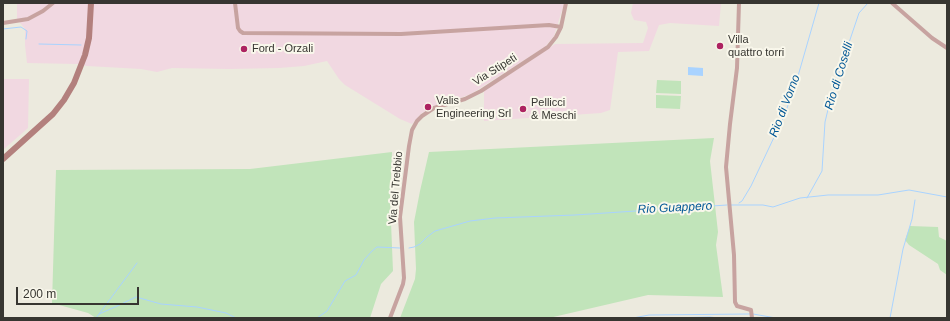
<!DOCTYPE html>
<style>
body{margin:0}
#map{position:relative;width:950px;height:321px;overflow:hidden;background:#eceade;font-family:Arial,sans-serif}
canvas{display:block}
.frame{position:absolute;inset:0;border:4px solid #373631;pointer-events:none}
.scale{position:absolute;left:16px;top:287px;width:123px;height:18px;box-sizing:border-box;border:2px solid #373631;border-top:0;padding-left:5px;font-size:12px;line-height:14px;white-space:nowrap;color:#373631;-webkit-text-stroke:3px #f9f7eb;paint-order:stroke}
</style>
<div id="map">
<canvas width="950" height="321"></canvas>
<div class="frame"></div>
<div class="scale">200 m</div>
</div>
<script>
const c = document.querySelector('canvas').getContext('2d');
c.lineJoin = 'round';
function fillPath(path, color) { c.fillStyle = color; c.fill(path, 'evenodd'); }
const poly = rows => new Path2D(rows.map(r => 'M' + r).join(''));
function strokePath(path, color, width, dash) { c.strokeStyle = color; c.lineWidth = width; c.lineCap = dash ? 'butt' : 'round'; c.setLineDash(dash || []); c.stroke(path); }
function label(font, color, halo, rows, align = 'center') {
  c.font = font + ' Arial,sans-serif'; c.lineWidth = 4; c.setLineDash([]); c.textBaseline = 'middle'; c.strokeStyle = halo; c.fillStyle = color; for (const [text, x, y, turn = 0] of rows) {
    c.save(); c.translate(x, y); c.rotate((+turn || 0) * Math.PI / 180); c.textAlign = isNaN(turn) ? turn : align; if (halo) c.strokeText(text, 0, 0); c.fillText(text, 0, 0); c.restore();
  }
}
fillPath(poly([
 [17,3,564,3,564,4,554,36,545,47,471,94,433,108,422,113,412,124,400,119,345,85,339,79,327,61,304,66,279,68,229,69,172,68,157,72,141,69,87,66,77,64,27,63,25,45,25,29,17,19],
 [633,3,721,3,719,26,670,23,659,25,649,51,618,52,610,110,601,113,484,121,484,91,555,44,643,43,648,28,646,22,634,20,631,13],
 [3,79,29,79,28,128,3,150]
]), '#f1d8e1');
fillPath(poly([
 [657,80,681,81,681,94,656,93],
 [656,95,681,96,680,109,656,108],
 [714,138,710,161,718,232,716,245,723,297,648,295,549,318,400,318,415,279,416,269,414,222,420,191,429,152],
 [392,152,390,198,393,271,381,284,370,318,96,318,88,313,52,303,56,170,250,169],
 [910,226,938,227,939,237,947,241,947,275,940,270,938,264,909,245,905,240]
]), '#c1e4ba');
fillPath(poly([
 [688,67,703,68,703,76,688,75]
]), '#a9d3ff');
strokePath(poly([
 [3,29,21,27,27,31,26,39],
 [39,44,81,45],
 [807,198,822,171,825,122,832,93,859,13,868,3],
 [739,203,742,201,751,186,785,114,798,76,819,3],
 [731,205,763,205,773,207,800,198,828,195,878,195,909,190,947,197],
 [409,248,414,247,420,244,427,237,435,231,470,221,495,218,575,215,727,205],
 [99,314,137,263],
 [753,314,776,318],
 [96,318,99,314,115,307,136,297,161,304,197,307,226,313,236,318],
 [317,318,327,311,345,281,356,275,364,260,372,251,377,247,400,248],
 [633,318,649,315,750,314],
 [666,318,710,317,718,318],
 [890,318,903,249,912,219,915,200]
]), '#a9d3ff', 1);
strokePath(poly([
 [235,3,238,28,240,31,243,33,401,34,549,25,561,27],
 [739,3,737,68,730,124,726,167,734,255,735,302,737,306,751,310,752,318],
 [892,3,932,38,947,48],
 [3,23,28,19,43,11,53,3],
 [390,318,403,284,404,278,400,217,409,146,412,130,417,121,422,116,434,108,465,99,481,91,548,47,556,37,561,27,566,3]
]), '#c7a3a0', 4);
strokePath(poly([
 [3,159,53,114,64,100,74,83,85,55,89,38,91,3]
]), '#b3807d', 6);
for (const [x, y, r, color] of [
 [720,46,4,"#ad2261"],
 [244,49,4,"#ad2261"],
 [428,107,4,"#ad2261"],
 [523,109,4,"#ad2261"]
]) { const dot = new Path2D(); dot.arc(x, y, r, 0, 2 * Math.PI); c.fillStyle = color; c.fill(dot); strokePath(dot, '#f9f7eb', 1.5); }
label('11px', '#373631', '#f9f7eb', [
 ["Villa",728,40],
 ["quattro torri",728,53],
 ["Ford - Orzali",252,49],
 ["Valis",436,101],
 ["Engineering Srl",436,114],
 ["Pellicci",531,103],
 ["& Meschi",531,116]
], 'left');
label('11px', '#373631', '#f9f7eb', [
 ["Via Stipeti",495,70,-32],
 ["Via del Trebbio",396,188,-85]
]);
label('italic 12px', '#015796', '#f9f7eb', [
 ["Rio di Coselli",839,76,-73],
 ["Rio di Vorno",785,106,-69],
 ["Rio Guappero",675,208,-3]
]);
</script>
